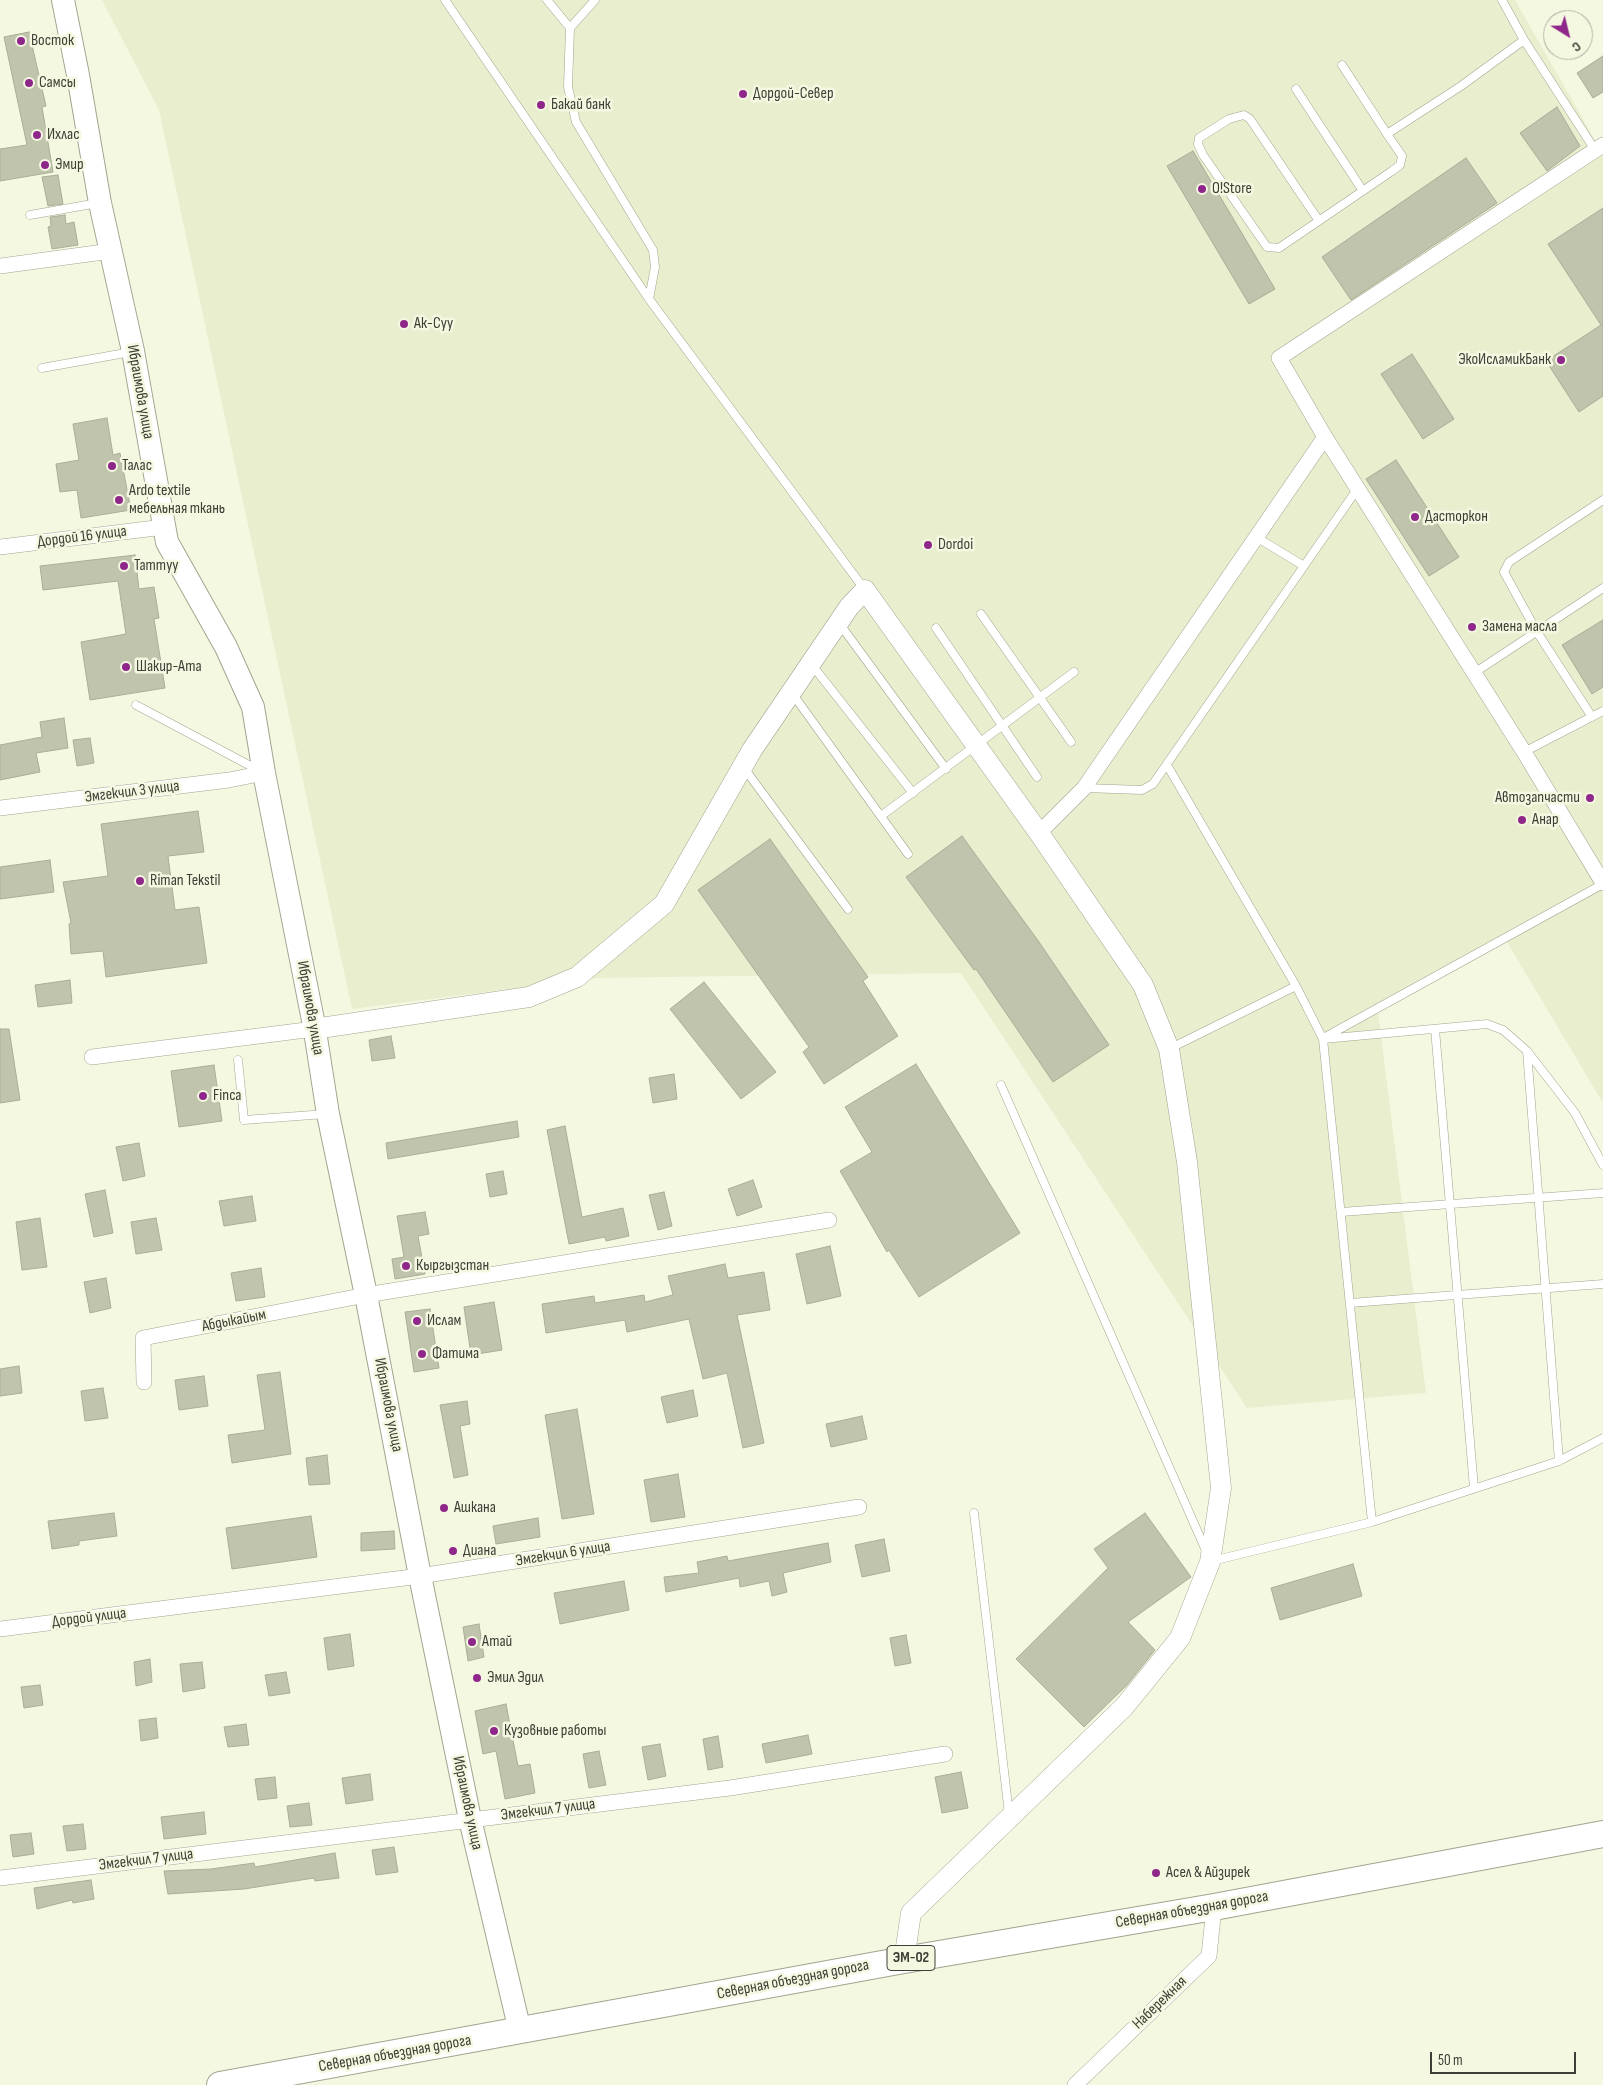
<!DOCTYPE html>
<meta charset="utf-8">
<style>
body{margin:0}
#map{position:relative;width:1603px;height:2085px;overflow:hidden;background:#f5f8e1;font-family:"Sofia Sans Condensed",sans-serif}
canvas{display:block}
.north{position:absolute;left:1543px;top:10px;width:50px;height:50px;box-sizing:border-box;background:#f5f8e1;border:1px solid #abae9c;border-radius:50%;rotate:144deg;font-size:14px;font-weight:700;line-height:20px;text-align:center;color:#3d3e35}
.north::after{content:'';display:block;margin:auto;width:18px;height:22px;background:#8f278b;clip-path:polygon(50% 0,100% 100%,50% 72%,0 100%)}
.scale{position:absolute;left:1430px;top:2052px;width:146px;height:22px;box-sizing:border-box;border:2px solid #3d3e35;border-top:0;padding-left:6px;font-size:15px;line-height:18px;white-space:nowrap;color:#3d3e35;-webkit-text-stroke:4px #f5f8e1;paint-order:stroke}
</style>
<div id="map">
<canvas width="1603" height="2085"></canvas>
<div class="north">С</div>
<div class="scale">50 m</div>
</div>
<script>
const c = document.querySelector('canvas').getContext('2d');
c.lineJoin = 'round';
function fillPath(path, color) { c.fillStyle = color; c.fill(path, 'evenodd'); }
const poly = rows => new Path2D(rows.map(r => 'M' + r).join(''));
function strokePath(path, color, width, dash) { c.strokeStyle = color; c.lineWidth = width; c.lineCap = dash ? 'butt' : 'round'; c.setLineDash(dash || []); c.stroke(path); }
function label(font, color, halo, rows, align = 'center') {
  c.font = font + ' "Sofia Sans Condensed",sans-serif'; c.lineWidth = 5; c.setLineDash([]); c.textBaseline = 'middle'; c.strokeStyle = halo; c.fillStyle = color; for (const [text, x, y, turn = 0] of rows) {
    c.save(); c.translate(x, y); c.rotate((+turn || 0) * Math.PI / 180); c.textAlign = isNaN(turn) ? turn : align; if (halo) c.strokeText(text, 0, 0); c.fillText(text, 0, 0); c.restore();
  }
}
fillPath(poly([
 [102,0,1515,0,1603,154,1603,1103,1504,937,1377,1004,1426,1393,1247,1408,961,973,596,978,352,1009,159,110]
]), '#e9eecf');
const building = poly([
 [29,32,46,106,42,107,53,172,0,181,0,149,27,145,4,37,29,32],
 [1603,56,1603,92,1593,98,1577,73,1603,56],
 [1557,107,1580,146,1547,171,1520,133,1557,107],
 [1193,151,1275,289,1249,304,1167,166,1193,151],
 [1466,158,1497,203,1351,300,1322,257,1466,158],
 [58,175,63,204,48,206,42,177,58,175],
 [1603,208,1603,396,1579,412,1546,361,1601,325,1548,244,1603,208],
 [65,215,66,224,74,222,78,245,52,249,48,227,51,226,50,217,65,215],
 [1412,354,1454,419,1423,439,1381,374,1412,354],
 [107,418,113,455,120,453,131,510,81,518,77,490,60,492,56,464,79,460,73,424,107,418],
 [1396,460,1459,557,1429,576,1366,479,1396,460],
 [135,555,139,589,154,587,159,618,154,619,165,688,90,700,81,642,126,634,118,581,43,590,40,566,135,555],
 [1603,620,1603,687,1592,694,1562,645,1603,620],
 [64,718,68,748,36,753,40,772,0,780,0,745,42,737,40,722,64,718],
 [90,738,94,763,77,766,73,740,90,738],
 [198,811,204,852,168,856,175,910,199,907,207,963,106,977,103,951,71,954,69,924,71,923,63,882,108,876,101,824,198,811],
 [962,836,1039,942,1109,1045,1053,1082,976,969,974,970,906,877,962,836],
 [770,839,868,977,863,981,898,1036,824,1084,803,1052,809,1047,698,890,770,839],
 [50,860,54,892,0,899,0,867,50,860],
 [70,980,72,1003,38,1007,35,985,70,980],
 [704,982,776,1072,741,1099,670,1009,704,982],
 [0,1029,9,1029,20,1100,0,1103,0,1029],
 [391,1036,395,1058,372,1061,369,1040,391,1036],
 [916,1064,1020,1233,919,1297,889,1250,887,1252,840,1171,872,1152,845,1107,916,1064],
 [214,1065,222,1121,179,1127,171,1071,214,1065],
 [674,1074,677,1099,653,1103,649,1078,674,1074],
 [517,1121,519,1137,388,1159,386,1143,517,1121],
 [565,1126,582,1217,623,1208,629,1236,606,1241,605,1237,569,1244,547,1130,565,1126],
 [139,1143,145,1176,123,1181,116,1147,139,1143],
 [503,1171,507,1194,490,1197,486,1174,503,1171],
 [753,1180,762,1207,737,1216,728,1189,753,1180],
 [105,1190,113,1233,94,1237,85,1194,105,1190],
 [664,1192,672,1226,658,1230,649,1195,664,1192],
 [252,1196,256,1221,224,1226,219,1201,252,1196],
 [425,1212,429,1234,418,1236,425,1274,395,1279,392,1259,404,1257,397,1216,425,1212],
 [40,1218,47,1267,22,1270,16,1222,40,1218],
 [156,1218,162,1250,136,1254,131,1222,156,1218],
 [830,1246,841,1296,807,1304,796,1254,830,1246],
 [725,1264,728,1278,764,1272,770,1310,737,1315,764,1443,743,1448,727,1373,703,1379,689,1319,627,1332,625,1320,546,1333,542,1304,594,1296,595,1303,644,1295,645,1302,673,1295,668,1276,725,1264],
 [261,1268,265,1297,236,1301,231,1273,261,1268],
 [106,1278,111,1308,90,1313,84,1282,106,1278],
 [494,1302,502,1350,471,1355,464,1307,494,1302],
 [430,1309,439,1368,414,1372,405,1312,430,1309],
 [19,1366,22,1393,0,1396,0,1369,19,1366],
 [280,1372,291,1454,232,1463,228,1435,265,1430,257,1375,280,1372],
 [204,1376,208,1406,179,1410,175,1380,204,1376],
 [103,1388,108,1418,85,1421,81,1391,103,1388],
 [693,1390,698,1416,667,1423,661,1397,693,1390],
 [467,1401,470,1424,460,1426,468,1475,454,1478,440,1405,467,1401],
 [577,1409,594,1514,562,1519,545,1415,577,1409],
 [862,1416,867,1439,831,1447,826,1424,862,1416],
 [327,1455,330,1484,309,1485,306,1458,327,1455],
 [678,1474,685,1517,651,1522,644,1480,678,1474],
 [114,1513,117,1536,79,1541,79,1545,52,1549,48,1521,114,1513],
 [1145,1513,1191,1577,1128,1622,1155,1650,1127,1685,1084,1727,1016,1659,1108,1568,1094,1549,1145,1513],
 [311,1516,317,1557,232,1569,226,1528,311,1516],
 [538,1518,540,1537,496,1544,493,1526,538,1518],
 [394,1531,395,1549,361,1551,361,1533,394,1531],
 [884,1539,890,1571,862,1577,855,1545,884,1539],
 [828,1543,831,1562,783,1573,787,1592,772,1596,769,1581,740,1587,739,1578,666,1592,664,1577,699,1573,697,1562,727,1556,728,1561,828,1543],
 [1353,1564,1362,1596,1280,1620,1271,1588,1353,1564],
 [624,1581,629,1610,560,1624,554,1593,624,1581],
 [479,1624,484,1657,468,1661,463,1627,479,1624],
 [350,1634,354,1666,328,1670,324,1638,350,1634],
 [906,1635,911,1663,895,1666,890,1638,906,1635],
 [150,1659,152,1682,136,1686,134,1662,150,1659],
 [202,1662,205,1688,183,1692,180,1664,202,1662],
 [286,1672,290,1693,269,1696,265,1675,286,1672],
 [40,1685,43,1705,24,1708,21,1687,40,1685],
 [506,1704,518,1766,530,1764,535,1793,505,1799,496,1751,483,1754,475,1711,506,1704],
 [156,1718,158,1738,141,1741,139,1720,156,1718],
 [246,1724,249,1745,228,1747,224,1727,246,1724],
 [808,1735,812,1754,766,1763,762,1744,808,1735],
 [718,1736,723,1767,708,1770,703,1739,718,1736],
 [660,1744,666,1776,648,1780,642,1747,660,1744],
 [599,1751,606,1785,589,1788,583,1754,599,1751],
 [961,1772,968,1808,942,1813,935,1777,961,1772],
 [370,1774,373,1800,346,1804,342,1778,370,1774],
 [275,1777,277,1798,258,1800,255,1779,275,1777],
 [309,1803,312,1825,290,1827,287,1806,309,1803],
 [204,1812,206,1834,164,1839,161,1817,204,1812],
 [83,1824,86,1849,67,1851,63,1826,83,1824],
 [31,1833,34,1854,13,1857,10,1835,31,1833],
 [394,1847,398,1872,376,1875,372,1850,394,1847],
 [335,1853,339,1878,315,1881,314,1878,244,1889,168,1894,164,1871,211,1869,254,1863,255,1867,335,1853],
 [91,1880,94,1899,73,1903,72,1900,37,1909,34,1888,91,1880]
]);
fillPath(building, '#c0c4ad');
strokePath(building, '#aaad97', 1);
const service = poly([
 [445,0,649,299,865,590],
 [547,0,570,28,568,87,576,122,653,250,655,267,649,299],
 [1502,0,1524,40,1595,150],
 [570,28,595,0],
 [1342,65,1387,134],
 [1296,89,1363,191],
 [30,215,98,203],
 [1319,221,1250,119,1244,115,1229,119,1199,138,1198,144,1203,155,1267,247,1279,248,1392,171,1400,165,1402,156,1387,134,1461,86,1524,40],
 [42,368,131,352],
 [1256,537,1304,566],
 [981,614,1071,742],
 [839,623,946,769],
 [936,628,1037,777],
 [812,665,913,793],
 [1474,673,1603,588],
 [792,693,908,854],
 [136,705,260,771],
 [1592,717,1537,632,1504,572,1509,562,1603,500],
 [1524,752,1603,711],
 [1167,765,1296,986,1323,1039,1372,1522],
 [744,768,848,909],
 [1084,788,1142,790,1153,784,1358,488],
 [881,816,1074,672],
 [1435,1029,1474,1488],
 [1327,1036,1603,884],
 [1323,1039,1487,1024,1503,1030,1527,1051,1575,1113,1603,1165],
 [1171,1048,1296,986],
 [1527,1051,1559,1461],
 [238,1060,244,1120,326,1114],
 [1001,1085,1207,1553],
 [1341,1212,1603,1193],
 [1350,1303,1603,1284],
 [974,1513,1009,1814],
 [1212,1561,1372,1522,1559,1461,1603,1438]
]);
const minor = poly([
 [0,266,111,251],
 [1325,437,1524,752,1603,883],
 [0,547,164,527],
 [0,808,229,780,264,773],
 [1039,833,1084,788,1325,437,1279,358,1603,145],
 [92,1057,314,1029],
 [144,1382,143,1338,366,1295,829,1220],
 [0,1629,420,1576,859,1507],
 [0,1878,730,1788,945,1754],
 [1075,2085,1209,1956,1214,1907]
]);
const tertiary = poly([
 [314,1029,529,997,577,977,664,904,752,750,849,607,865,590,1039,833,1143,985,1169,1049,1187,1162,1221,1488,1210,1562,1180,1638,1124,1707,911,1913,904,1960]
]);
const secondary = poly([
 [63,0,78,75,100,203,133,351,167,542,226,647,253,707,264,773,314,1025,328,1114,366,1295,420,1576,470,1819,520,2031]
]);
const trunk = poly([
 [220,2085,904,1960,1214,1907,1603,1834]
]);
strokePath(service, '#a1a58f', 9);
strokePath(minor, '#a1a58f', 16);
strokePath(tertiary, '#a1a58f', 21);
strokePath(secondary, '#a1a58f', 24);
strokePath(trunk, '#a1a58f', 28);
strokePath(service, '#fff', 8);
strokePath(minor, '#fff', 15);
strokePath(tertiary, '#fff', 20);
strokePath(secondary, '#fff', 22);
strokePath(trunk, '#fff', 26);
for (const [x, y, r, color] of [
 [21,41,5,"#8f278b"],
 [29,83,5,"#8f278b"],
 [743,94,5,"#8f278b"],
 [541,105,5,"#8f278b"],
 [37,135,5,"#8f278b"],
 [45,165,5,"#8f278b"],
 [1202,189,5,"#8f278b"],
 [404,324,5,"#8f278b"],
 [1561,360,5,"#8f278b"],
 [112,466,5,"#8f278b"],
 [119,500,5,"#8f278b"],
 [1415,517,5,"#8f278b"],
 [928,545,5,"#8f278b"],
 [124,566,5,"#8f278b"],
 [1472,627,5,"#8f278b"],
 [126,667,5,"#8f278b"],
 [1590,798,5,"#8f278b"],
 [1522,820,5,"#8f278b"],
 [140,881,5,"#8f278b"],
 [203,1096,5,"#8f278b"],
 [406,1266,5,"#8f278b"],
 [417,1321,5,"#8f278b"],
 [422,1354,5,"#8f278b"],
 [444,1508,5,"#8f278b"],
 [453,1551,5,"#8f278b"],
 [472,1642,5,"#8f278b"],
 [477,1678,5,"#8f278b"],
 [494,1731,5,"#8f278b"],
 [1156,1873,5,"#8f278b"]
]) { const dot = new Path2D(); dot.arc(x, y, r, 0, 2 * Math.PI); c.fillStyle = color; c.fill(dot); strokePath(dot, '#f5f8e1', 2); }
for (const [x, y, w] of [
 [911,1958,48]
]) { const box = new Path2D(); box.roundRect(x - w / 2, y - 12.5, w, 25, 4); c.fillStyle = '#f5f8e1'; c.fill(box); strokePath(box, '#3d3e35', 1); }
label('bold 15px', '#3d3e35', null, [
 ["ЭМ-02",911,1958]
]);
label('16px', '#3d3e35', '#f5f8e1', [
 ["Восток",31,41],
 ["Самсы",39,83],
 ["Дордой-Север",753,94],
 ["Бакай банк",551,105],
 ["Ихлас",47,135],
 ["Эмир",55,165],
 ["O!Store",1212,189],
 ["Ак-Суу",414,324],
 ["ЭкоИсламикБанк",1551,360,"right"],
 ["Талас",122,466],
 ["Ardo textile",129,491],
 ["мебельная ткань",129,509],
 ["Дасторкон",1425,517],
 ["Dordoi",938,545],
 ["Таттуу",134,566],
 ["Замена масла",1482,627],
 ["Шакир-Ата",136,667],
 ["Автозапчасти",1580,798,"right"],
 ["Анар",1532,820],
 ["Riman Tekstil",150,881],
 ["Finca",213,1096],
 ["Кыргызстан",416,1266],
 ["Ислам",427,1321],
 ["Фатима",432,1354],
 ["Ашкана",454,1508],
 ["Диана",463,1551],
 ["Атай",482,1642],
 ["Эмил Эдил",487,1678],
 ["Кузовные работы",504,1731],
 ["Асел & Айзирек",1166,1873]
], 'left');
label('16px', '#3d3e35', '#f5f8e1', [
 ["Ибраимова улица",140,392,80],
 ["Дордой 16 улица",82,537,-7],
 ["Эмгекчил 3 улица",132,792,-7],
 ["Ибраимова улица",310,1008,80],
 ["Абдыкайым",234,1321,-11],
 ["Ибраимова улица",388,1405,79],
 ["Эмгекчил 6 улица",563,1554,-9],
 ["Дордой улица",89,1618,-7],
 ["Ибраимова улица",467,1803,78],
 ["Эмгекчил 7 улица",548,1810,-7],
 ["Эмгекчил 7 улица",146,1860,-7],
 ["Северная объездная дорога",1192,1910,-10],
 ["Северная объездная дорога",793,1980,-11],
 ["Набережная",1160,2003,-44],
 ["Северная объездная дорога",395,2054,-10]
]);
</script>
